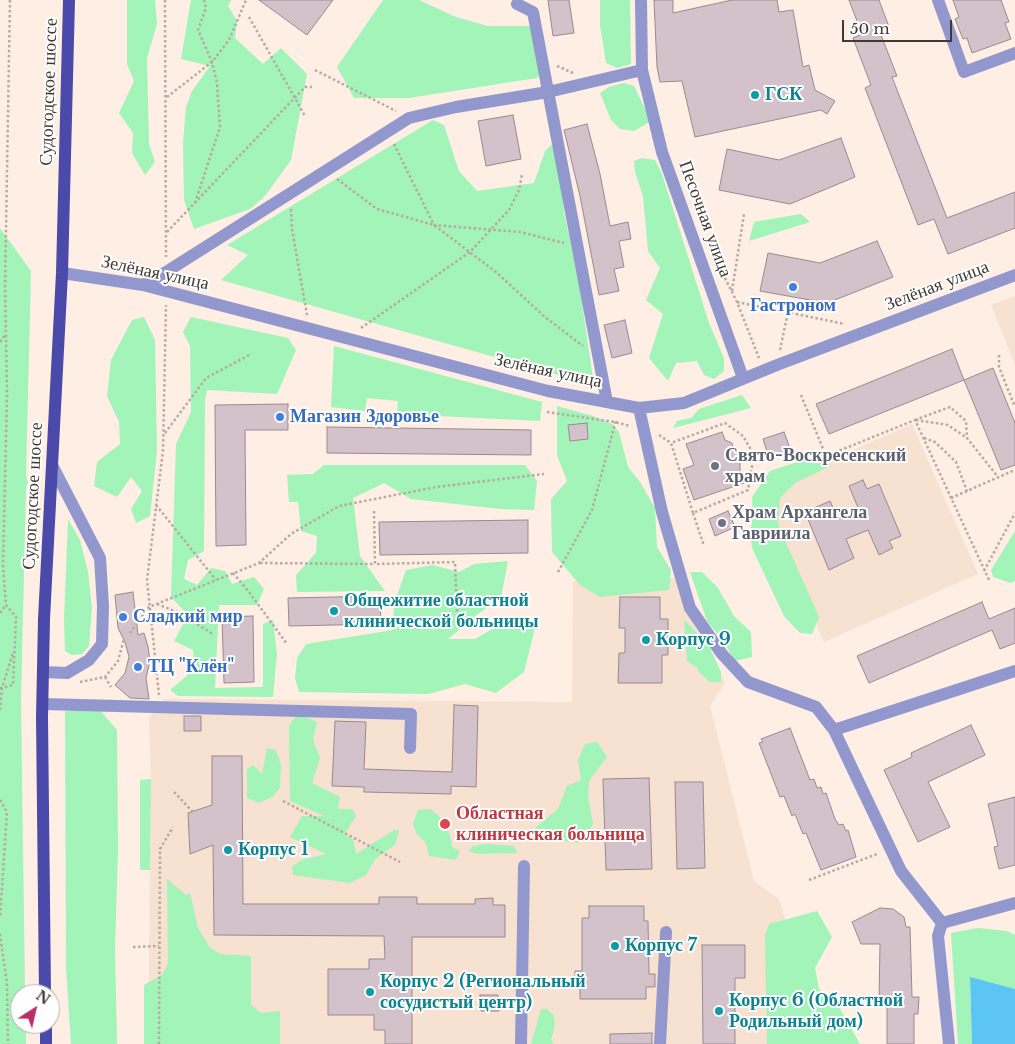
<!DOCTYPE html>
<meta charset="utf-8">
<style>
body{margin:0}
#map{position:relative;width:1015px;height:1044px;overflow:hidden;background:#feeee3;font-family:"Libre Baskerville",serif}
canvas{display:block}
.north{position:absolute;left:10px;top:984px;width:50px;height:50px;box-sizing:border-box;background:#fefefe;border:1px solid #b2b0ae;border-radius:50%;rotate:35deg;font-size:14px;font-weight:700;line-height:20px;text-align:center;color:#403a35}
.north::after{content:'';display:block;margin:auto;width:18px;height:22px;background:#b92e66;clip-path:polygon(50% 0,100% 100%,50% 72%,0 100%)}
.scale{position:absolute;left:842px;top:20px;width:110px;height:22px;box-sizing:border-box;border:2px solid #403a35;border-top:0;padding-left:6px;font-size:15px;line-height:18px;white-space:nowrap;color:#403a35;-webkit-text-stroke:4px #fefefe;paint-order:stroke}
</style>
<div id="map">
<canvas width="1015" height="1044"></canvas>
<div class="north">N</div>
<div class="scale">50 m</div>
</div>
<script>
const c = document.querySelector('canvas').getContext('2d');
c.lineJoin = 'round';
function fillPath(path, color) { c.fillStyle = color; c.fill(path, 'evenodd'); }
const poly = rows => new Path2D(rows.map(r => 'M' + r).join(''));
function strokePath(path, color, width, dash) { c.strokeStyle = color; c.lineWidth = width; c.lineCap = dash ? 'butt' : 'round'; c.setLineDash(dash || []); c.stroke(path); }
function label(font, color, halo, rows, align = 'center') {
  c.font = font + ' "Libre Baskerville",serif'; c.lineWidth = 4; c.setLineDash([]); c.textBaseline = 'middle'; c.strokeStyle = halo; c.fillStyle = color; for (const [text, x, y, turn = 0] of rows) {
    c.save(); c.translate(x, y); c.rotate((+turn || 0) * Math.PI / 180); c.textAlign = isNaN(turn) ? turn : align; if (halo) c.strokeText(text, 0, 0); c.fillText(text, 0, 0); c.restore();
  }
}
fillPath(poly([
 [1015,296,1015,365,991,305],
 [912,424,978,574,824,642,758,492],
 [678,578,725,683,710,706,754,881,779,899,824,1044,148,1044,151,779,149,717,164,699,572,702,573,581]
]), '#f7e1d1');
fillPath(poly([
 [127,0,155,0,157,24,147,58,149,144,155,162,145,175,132,153,133,133,119,113,134,81,127,64],
 [191,0,231,0,228,6,237,21,235,38,263,64,281,48,307,74,291,160,270,189,263,198,250,209,194,229,184,200,183,143,186,107,192,91,210,66,181,59],
 [383,0,419,0,456,17,488,26,530,26,541,73,537,78,409,98,354,98,337,67],
 [600,0,630,0,631,64,617,68,606,63,600,25],
 [624,83,634,86,651,121,634,131,620,129,611,120,600,93,609,87],
 [433,120,444,125,459,171,477,191,534,183,545,151,552,144,561,175,564,213,578,276,594,385,221,280,248,255,227,245],
 [642,158,655,160,662,174,709,323,724,358,724,371,714,379,704,375,697,361,676,363,668,381,649,358,663,314,646,300,660,268,648,251,643,196,635,172,634,161],
 [801,214,810,222,749,241,754,222],
 [0,228,31,271,26,475,28,483,26,487,21,699,25,994,20,994,20,1024,26,1024,26,1044,0,1044],
 [144,317,155,340,157,451,150,516,136,523,131,509,142,491,131,477,117,497,94,486,97,462,120,444,119,422,107,396,111,360,132,320],
 [191,317,288,338,296,350,277,394,207,390,205,400,204,551,188,560,184,579,197,585,211,568,225,571,232,584,254,577,264,589,257,605,219,605,215,688,263,687,263,624,273,620,277,654,273,697,178,696,170,690,189,674,194,665,193,650,174,641,188,615,171,597,176,444,191,412,190,346,183,332],
 [334,346,542,402,540,421,397,414,398,401,367,398,365,411,331,407],
 [742,395,751,408,673,428,677,421,691,418,699,409],
 [557,406,593,416,612,424,619,432,628,467,640,482,655,508,657,547,671,570,669,590,600,597,580,585,552,552,551,499,567,481,557,455],
 [587,424,588,439,570,441,568,425],
 [831,451,830,466,795,483,780,498,778,525,819,617,812,634,800,633,784,616,752,548,750,531,753,517,752,497,770,471],
 [324,465,525,465,537,481,534,510,501,509,411,499,384,483,353,498,360,556,385,591,297,592,296,575,316,553,317,536,301,531,298,502,289,502,287,475,313,474],
 [68,519,80,540,88,572,92,608,89,646,82,654,72,655,65,651,64,620],
 [1015,531,1015,581,1011,583,993,577,991,570],
 [508,561,501,598,475,616,448,639,475,639,508,620,537,620,524,672,496,693,465,684,428,694,299,692,295,678,297,658,306,644,393,630,394,604,406,570,433,565,459,572,474,564],
 [690,572,702,572,718,588,734,616,751,632,752,657,735,661,724,642,707,621],
 [684,620,708,644,721,672,721,682,710,682,699,672,698,668,687,661],
 [100,710,117,730,118,850,115,949,117,1044,71,1044,66,968,65,711],
 [298,714,317,722,313,740,320,758,312,783,340,797,338,809,352,809,356,816,344,835,353,839,356,854,394,830,399,830,395,845,375,859,366,875,350,883,293,875,292,867,301,860,326,854,290,837,302,816,324,816,290,801,289,725],
 [597,742,607,757,589,781,588,798,593,823,585,841,577,843,536,837,536,827,558,809,567,786,581,780,578,760,585,744],
 [267,748,276,750,281,765,280,788,272,797,259,803,247,798,247,769,253,765,262,774],
 [151,779,150,870,140,870,140,780],
 [430,809,440,817,450,835,452,847,460,851,456,860,429,856,426,843,417,834,413,824,418,810],
 [485,844,514,846,517,853,476,854,469,851,473,846],
 [167,879,186,895,190,893,198,928,210,948,221,954,251,956,251,1005,261,1013,280,1011,280,1044,144,1044,144,985,162,975,168,964],
 [817,911,832,937,815,968,819,989,838,1005,860,1044,767,1044,765,935,769,924],
 [978,928,1007,931,1015,935,1015,989,970,978,972,1044,958,1044,951,933],
 [541,1009,547,1009,554,1016,555,1025,551,1040,554,1044,531,1044]
]), '#a2f4b8');
fillPath(poly([
 [970,977,1015,989,1015,1044,972,1044]
]), '#5cc5f3');
const building = poly([
 [259,0,333,0,307,35,259,0],
 [548,0,569,0,574,33,553,36,548,0],
 [654,0,673,0,673,13,732,0,777,0,779,12,793,10,803,67,809,65,815,90,835,101,827,114,821,110,695,137,682,81,660,82,657,67,654,0],
 [849,0,879,0,889,27,879,30,897,76,892,77,947,218,1015,192,1015,228,948,254,934,219,918,225,865,88,871,85,853,38,862,34,849,0],
 [953,0,1001,0,1009,22,1005,23,1011,39,972,53,967,38,963,39,955,19,959,17,953,0],
 [513,115,521,159,486,166,478,121,513,115],
 [587,124,600,174,610,226,628,222,631,239,619,241,624,267,614,269,619,291,599,295,580,196,564,130,587,124],
 [841,138,855,177,790,204,719,190,727,149,779,160,841,138],
 [877,241,893,277,827,303,760,291,768,253,820,263,877,241],
 [625,320,632,353,612,358,604,325,625,320],
 [952,349,964,380,993,368,1015,423,1015,465,1001,470,964,380,829,434,816,404,952,349],
 [288,404,288,430,245,430,246,545,216,546,215,405,288,404],
 [587,423,588,439,570,441,568,425,587,423],
 [327,427,531,430,531,455,327,453,327,427],
 [722,432,725,440,732,443,734,450,740,454,740,472,744,483,694,500,683,469,694,465,686,444,722,432],
 [784,432,791,451,769,458,763,439,784,432],
 [863,480,867,489,879,484,901,536,889,541,893,548,879,555,868,530,846,539,854,558,829,570,805,512,830,501,838,519,859,510,849,486,863,480],
 [728,511,735,527,715,536,709,519,728,511],
 [528,520,528,553,380,555,379,522,528,520],
 [133,592,138,635,144,633,148,647,150,661,146,678,149,699,130,698,115,685,125,673,129,657,125,642,118,628,115,595,133,592],
 [380,596,381,624,289,626,288,598,380,596],
 [620,597,660,597,660,619,668,619,668,655,662,655,662,683,618,683,619,653,625,653,625,628,619,628,620,597],
 [982,602,989,619,1015,608,1015,643,1000,649,992,630,869,683,857,656,982,602],
 [253,616,254,682,224,683,222,617,253,616],
 [454,705,478,706,476,787,451,786,451,794,364,792,364,787,332,786,335,721,366,722,364,769,452,772,454,705],
 [184,716,201,716,201,731,184,731,184,716],
 [971,725,985,755,928,782,950,827,918,842,884,770,912,757,911,753,971,725],
 [790,728,810,780,814,779,817,788,821,787,823,794,826,793,835,819,839,825,843,824,846,831,848,830,856,857,821,870,806,833,803,834,795,814,792,816,784,796,780,797,759,743,763,742,761,739,790,728],
 [212,756,242,756,243,904,379,904,379,897,417,897,417,904,475,904,475,899,493,898,493,905,505,905,505,937,412,937,412,1044,385,1044,385,1030,374,1030,374,1015,328,1015,328,969,369,969,369,959,385,959,384,936,214,935,213,845,190,854,188,813,212,805,212,756],
 [649,778,652,869,606,870,603,779,649,778],
 [675,782,703,782,705,868,677,869,675,782],
 [1015,797,1015,865,999,869,994,847,998,846,988,804,1015,797],
 [589,906,644,906,644,921,648,921,649,974,655,974,655,987,646,987,646,999,580,999,580,985,575,985,575,971,582,971,582,918,589,918,589,906],
 [880,908,893,909,904,917,906,927,910,927,912,997,919,997,918,1014,914,1014,914,1044,887,1044,887,1000,879,1000,880,944,861,944,852,922,880,908],
 [702,945,745,945,745,978,735,978,735,1044,703,1044,702,945],
 [480,995,498,995,499,1011,481,1011,480,995],
 [652,1033,652,1044,610,1044,610,1034,652,1033]
]);
fillPath(building, '#d3c2ca');
strokePath(building, '#998991', 1);
strokePath(poly([
 [165,0,166,257],
 [249,17,305,116],
 [557,66,573,73],
 [315,70,396,111],
 [167,97,212,62,229,40,246,0],
 [394,144,434,225,520,232,564,243],
 [337,179,377,209,434,225,496,272,545,317,583,346],
 [195,203,220,127,217,83,212,62,198,30,206,8,204,0],
 [291,209,292,229,307,315],
 [167,232,305,87,312,87],
 [716,260,737,302,759,358],
 [732,291,744,214],
 [737,302,845,324],
 [361,328,470,252,509,210,519,190,522,174],
 [0,342,5,335],
 [780,350,788,312],
 [999,355,999,367,1015,407],
 [801,395,826,456],
 [547,412,615,422,630,426],
 [915,420,950,407,966,421,967,438,998,477],
 [916,420,948,425,967,438],
 [165,433,206,378,251,354],
 [659,435,671,443,693,513,748,490,754,455,743,436,725,423,671,443],
 [924,438,935,442,956,462,967,491],
 [801,452,826,456,915,420,990,582],
 [951,498,1015,470],
 [156,505,216,580],
 [374,511,375,564,455,562,457,613],
 [693,513,704,546],
 [260,563,375,564],
 [984,571,1015,513],
 [558,572,592,510,616,420],
 [233,573,249,592,287,644],
 [157,604,177,612,213,634],
 [0,613,6,605],
 [130,633,149,607,259,563,291,534,339,506,436,487,544,474],
 [105,677,111,687],
 [80,682,105,677,118,661,124,639],
 [0,688,2,688,13,653],
 [159,695,147,580,163,451,166,305],
 [0,710,2,688,13,685,16,617,6,605,3,566,7,395,5,285,10,0],
 [174,792,193,812],
 [0,800,7,812,0,918],
 [283,801,400,862],
 [809,880,877,854],
 [0,934,7,984,8,1044],
 [133,947,159,946],
 [159,1044,160,849,173,827]
]), '#b6aaa1', 2.5, [2.5, 2.5]);
strokePath(poly([
 [641,0,642,70,662,152,743,378],
 [938,0,964,72,1015,53],
 [517,4,533,12,607,402],
 [62,273,143,285,548,391,639,408,684,403,777,365,1015,275],
 [143,285,166,272,409,118,456,107,548,92,642,70],
 [639,408,662,512,690,608,722,654,748,682,816,707,834,730,901,871,942,923,938,936,949,1044],
 [43,672,67,673,89,660,102,644,103,606,100,558,52,465],
 [43,704,411,714,410,748],
 [834,730,1015,671],
 [942,923,1015,903],
 [521,1044,524,866],
 [660,1044,666,932]
]), '#9298ce', 12);
strokePath(poly([
 [45,994,42,717,44,619,62,273,69,0],
 [46,1024,46,1044]
]), '#4b49a9', 12);
for (const [x, y, r, color] of [
 [755,95,5,"#0f9aa8"],
 [793,287,5,"#3f7fe0"],
 [280,417,5,"#3f7fe0"],
 [715,466,5,"#6b7280"],
 [722,523,5,"#6b7280"],
 [334,611,5,"#0f9aa8"],
 [123,617,5,"#3f7fe0"],
 [646,640,5,"#0f9aa8"],
 [138,667,5,"#3f7fe0"],
 [445,824,6,"#e0444e"],
 [228,850,5,"#0f9aa8"],
 [615,946,5,"#0f9aa8"],
 [370,992,5,"#0f9aa8"],
 [719,1011,5,"#0f9aa8"]
]) { const dot = new Path2D(); dot.arc(x, y, r, 0, 2 * Math.PI); c.fillStyle = color; c.fill(dot); strokePath(dot, '#fefefe', 2); }
label('18px', '#403a35', '#fefefe', [
 ["Судогодское шоссе",49,92,-88],
 ["Песочная улица",705,219,70],
 ["Зелёная улица",155,273,12],
 ["Зелёная улица",937,286,-21],
 ["Зелёная улица",548,371,12],
 ["Судогодское шоссе",33,496,-87]
]);
label('bold 18px', '#0d838f', '#fefefe', [
 ["ГСК",765,95],
 ["Общежитие областной",344,601],
 ["клинической больницы",344,622],
 ["Корпус 9",656,640],
 ["Корпус 1",238,850],
 ["Корпус 7",625,946],
 ["Корпус 2 (Региональный",380,982],
 ["сосудистый центр)",380,1003],
 ["Корпус 6 (Областной",729,1001],
 ["Родильный дом)",729,1022]
], 'left');
label('bold 18px', '#366cbe', '#fefefe', [
 ["Гастроном",793,306,"center"],
 ["Магазин Здоровье",290,417],
 ["Сладкий мир",133,617],
 ["ТЦ \"Клён\"",148,667]
], 'left');
label('bold 18px', '#5b616d', '#fefefe', [
 ["Свято-Воскресенский",725,456],
 ["храм",725,477],
 ["Храм Архангела",732,513],
 ["Гавриила",732,534]
], 'left');
label('bold 18px', '#be3a42', '#fefefe', [
 ["Областная",456,814],
 ["клиническая больница",456,835]
], 'left');
</script>
